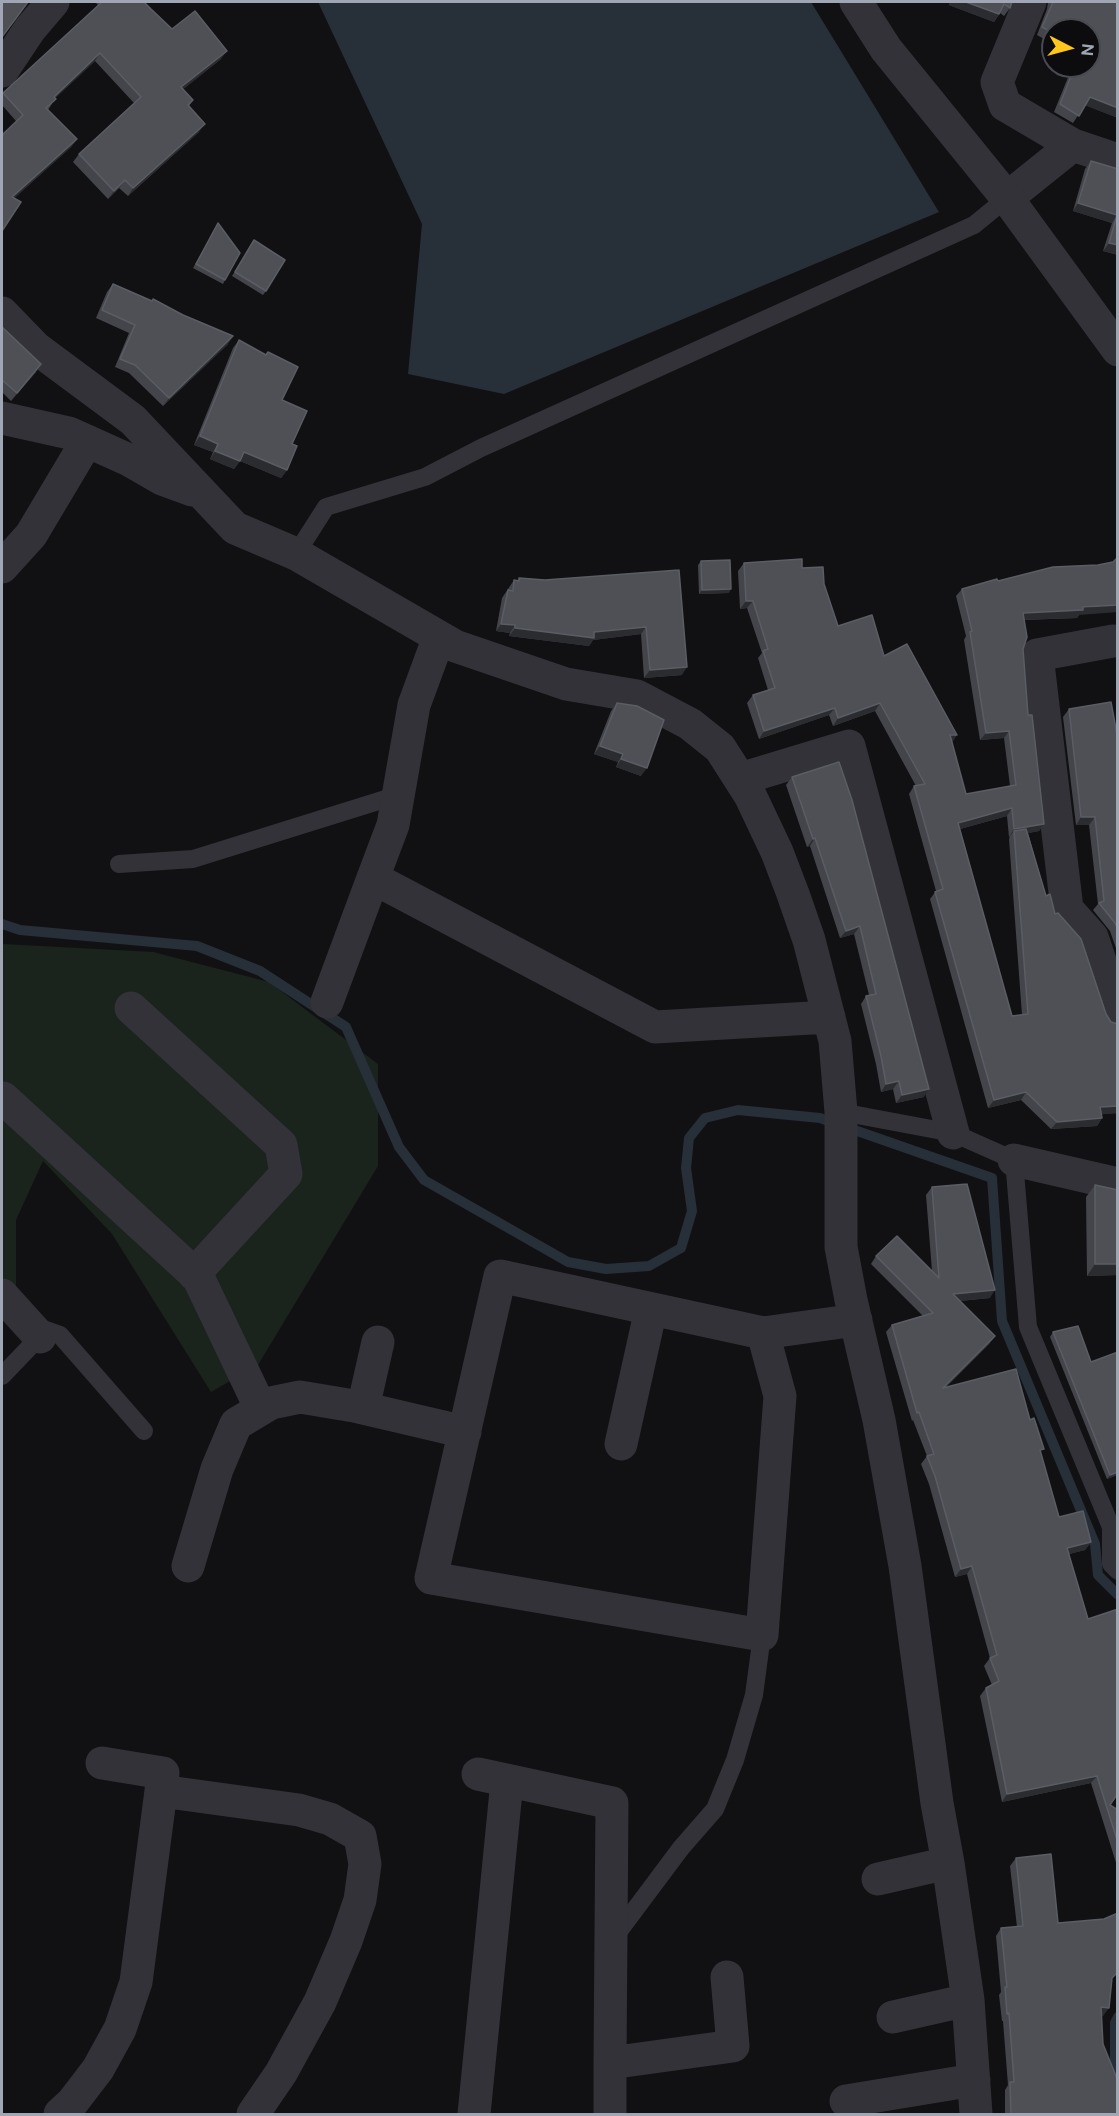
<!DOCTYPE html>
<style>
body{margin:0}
#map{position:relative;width:1119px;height:2116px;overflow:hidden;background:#111113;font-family:"Public Sans",sans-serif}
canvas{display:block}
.frame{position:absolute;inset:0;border:3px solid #a1a6b5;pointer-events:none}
.north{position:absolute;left:1041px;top:18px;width:60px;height:60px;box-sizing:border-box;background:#0c0c0e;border:2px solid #484a51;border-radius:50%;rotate:96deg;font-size:16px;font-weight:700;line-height:24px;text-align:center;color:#a1a6b5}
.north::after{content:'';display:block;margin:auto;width:21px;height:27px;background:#ffc61d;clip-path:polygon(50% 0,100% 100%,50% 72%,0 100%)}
</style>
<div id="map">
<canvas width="1119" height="2116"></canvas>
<div class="frame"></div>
<div class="north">N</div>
</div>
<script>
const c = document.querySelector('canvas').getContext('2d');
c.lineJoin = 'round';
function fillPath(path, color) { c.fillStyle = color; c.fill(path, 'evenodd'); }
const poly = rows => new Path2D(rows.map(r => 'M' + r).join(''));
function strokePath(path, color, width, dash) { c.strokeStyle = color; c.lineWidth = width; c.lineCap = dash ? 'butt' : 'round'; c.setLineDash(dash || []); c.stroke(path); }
fillPath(poly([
 [3,944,153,952,269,982,378,1064,378,1166,258,1365,211,1392,112,1234,43,1161,16,1220,16,1303,2,1321,2,947]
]), '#1b231d');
fillPath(poly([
 [318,2,811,2,939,212,504,394,408,374,422,224]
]), '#272f38');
strokePath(poly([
 [2,924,20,930,197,946,260,971,346,1027,399,1147,424,1180,568,1262,606,1269,649,1266,681,1248,692,1211,686,1168,689,1138,705,1118,738,1110,820,1118,992,1178,1002,1321,1095,1544,1098,1575,1118,1595],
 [1118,2017,1115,2023,1115,2068,1118,2075]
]), '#272f38', 10);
strokePath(poly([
 [296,554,326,507,425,477,481,448,974,225,1007,198],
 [119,864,193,859,398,795],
 [841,1112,953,1133,1014,1160,1028,1327,1111,1527,1111,1564,1118,1571],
 [2,1376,46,1330,60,1335,144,1431],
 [613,1939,681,1848,715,1809,735,1760,754,1695,762,1635]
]), '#323238', 18);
strokePath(poly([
 [1030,2,997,82,1005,105,1073,145],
 [2,71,30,29,53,2],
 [1007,198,1073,145,1118,160],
 [2,313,36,348,133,420,235,528,296,554,455,646,566,684,637,696,690,724,720,748,750,795,777,852,793,894,809,940,835,1041,841,1112,841,1247,851,1300,879,1420,905,1566,937,1803,948,1863,968,2000,976,2114],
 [2,418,69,433,129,460,162,479,192,490],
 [2,567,31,535,87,441],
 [439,637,414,705,393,825,373,878,655,1027,829,1017],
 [1113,641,1037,655,1067,909,1092,937,1118,1015],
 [740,779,849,746,953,1133],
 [327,1002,373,878],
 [131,1008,281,1145,286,1174,194,1274],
 [2,1100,3,1098,198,1277,261,1409],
 [1014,1160,1118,1184],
 [2,1295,40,1337],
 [763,1333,780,1396,762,1635,431,1578,500,1276,763,1333,856,1320],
 [363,1408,378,1342],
 [621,1444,651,1309],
 [188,1566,217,1469,236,1424,271,1403,300,1397,354,1406,465,1432],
 [478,1774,612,1803,610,2063],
 [161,1791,299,1810,330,1819,360,1836,365,1864,360,1900,346,1941,320,2002,281,2073,253,2114],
 [878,1879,948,1863],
 [893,2017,968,2000],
 [846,2101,974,2080],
 [60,2114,72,2103,98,2069,120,2029,136,1982,161,1791,163,1773,102,1763],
 [474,2114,507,1781],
 [610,2114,610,2063,733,2046,727,1977]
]), '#323238', 33);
strokePath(poly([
 [856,2,886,49,1007,198,1118,350]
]), '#323238', 33);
fillPath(poly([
 [95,2,144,2,151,9,172,29,221,59,183,89,193,100,189,106,199,132,128,196,119,188,108,199,73,162,79,154,134,103,95,61,55,98,50,107,48,110,77,139,71,147,14,198,16,121,2,105,2,96,98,5],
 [950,2,1012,2,1010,8,1004,16,1000,13,994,22,949,5],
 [1048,2,1118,2,1118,118,1085,105,1073,123,1054,112,1071,70,1062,66,1089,66,1089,30,1053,30,1053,44,1037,35,1047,9],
 [1091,161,1118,169,1118,255,1103,251,1112,223,1073,211,1085,169],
 [218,223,225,280,223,284,193,268],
 [254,240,266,291,263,295,232,276],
 [113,284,228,344,163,406,129,373,115,367,129,333,96,318,107,292],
 [2,327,36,372,11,401,2,392],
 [239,340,282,400,292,444,287,470,281,478,240,461,234,469,210,459,213,452,194,445,233,348],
 [701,561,729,593,699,594,698,565],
 [744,563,802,568,824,584,838,626,884,656,952,743,966,794,1010,786,1004,738,980,740,964,640,966,636,956,596,962,589,998,581,1079,615,1077,618,1024,620,1023,649,1028,715,1044,824,1039,831,1028,833,1046,896,1055,914,1118,1113,1101,1114,1102,1118,1097,1126,1051,1129,1021,1100,988,1108,930,899,936,891,909,794,914,786,916,786,875,711,833,726,829,715,759,739,747,703,753,695,768,690,758,658,762,653,747,608,740,609,738,571],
 [1007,816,1009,837,1010,836,1009,839,1022,1015,1012,1016,960,829],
 [679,570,682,675,644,678,641,634,593,640,589,646,509,636,510,633,496,631,502,598,514,580,517,581,519,578,545,580],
 [617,703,641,776,616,767,618,762,594,754,611,711],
 [1069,709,1118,740,1118,954,1110,931,1093,910,1098,904,1089,825,1076,825,1063,717],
 [839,762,924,1097,896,1103,893,1089,881,1092,876,1064,861,1004,866,996,869,995,854,934,840,938,810,846,807,847,786,785,792,777],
 [1095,1185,1118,1190,1118,1275,1087,1276,1086,1197],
 [932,1187,990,1298,960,1301,995,1336,989,1344,946,1387,1030,1420,1059,1517,1091,1542,1085,1550,1069,1554,1088,1619,1118,1609,1118,1797,1115,1796,1110,1805,1118,1810,1118,1869,1091,1783,1002,1802,980,1696,986,1688,992,1685,984,1666,990,1658,967,1574,955,1577,929,1484,921,1464,927,1456,913,1420,912,1421,886,1332,892,1325,923,1316,871,1264,876,1256,932,1271,926,1195],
 [1053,1332,1091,1362,1118,1352,1118,1477,1117,1475,1107,1479,1050,1337],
 [1016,1858,1058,1923,1104,1919,1112,1979,1103,2016,1101,2015,1103,2044,1118,2115,1005,2115,1005,2090,1008,2085,1003,2021,1002,2021,999,1995,1001,1992,996,1936,1001,1928,1017,1927,1010,1866]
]), '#44454b');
fillPath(poly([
 [951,2,966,2,999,14,994,22,949,5],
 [227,51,221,59,176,95,181,87],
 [100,53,95,61,48,105,54,97],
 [1090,97,1118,108,1118,118,1084,105],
 [205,124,199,132,128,196,133,188],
 [77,139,71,147,7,205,12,197],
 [125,180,119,188,108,199,114,191],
 [1078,203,1117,215,1112,223,1073,211],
 [1109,243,1118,245,1118,255,1103,251],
 [233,336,228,344,163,406,169,398],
 [41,364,36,372,11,401,17,393],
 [200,436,218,444,213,452,194,445],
 [215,451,240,461,234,469,210,459],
 [244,452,287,470,281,478,238,460],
 [731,589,729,593,699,594,702,590],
 [746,601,753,601,747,608,740,609],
 [1118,605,1118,612,1079,615,1077,618,1018,620,1023,613],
 [501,624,515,625,510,633,496,631],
 [646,627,641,634,593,640,589,646,509,636,515,628,594,632],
 [687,667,682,675,644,678,650,670],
 [880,703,875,711,833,726,838,718],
 [835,708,829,715,759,739,764,731],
 [1009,731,1004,738,980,740,986,733],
 [950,735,957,735,952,743],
 [600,746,623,754,618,762,594,754],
 [621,759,647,768,641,776,616,767],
 [1012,808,1007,816,953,831,958,823],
 [1081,817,1095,817,1089,825,1076,825],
 [1044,824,1039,831,1014,836,1014,831,1010,836,1009,837,1014,829],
 [815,838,810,846,807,847,813,839],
 [860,926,854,934,840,938,846,931],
 [899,1081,893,1089,881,1092,886,1084],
 [929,1089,924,1097,896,1103,902,1095],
 [1026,1092,1021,1100,988,1108,994,1100],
 [1118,1106,1118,1113,1095,1115,1100,1107],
 [1102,1118,1097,1126,1051,1129,1057,1122],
 [1095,1264,1118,1264,1118,1275,1087,1276],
 [995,1290,990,1298,948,1302,953,1294],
 [995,1336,989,1344,937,1396,943,1388],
 [1118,1472,1117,1475,1107,1479,1110,1475],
 [1091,1542,1085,1550,1062,1556,1067,1548],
 [972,1566,967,1574,955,1577,961,1569],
 [1097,1776,1091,1783,1002,1802,1007,1794],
 [1101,2007,1109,2008,1103,2016,1095,2015]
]), '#2b2c30');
const building = poly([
 [2,2,28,2,2,37,2,2],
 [102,2,144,2,151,9,172,29,195,11,227,51,181,87,193,100,188,105,205,124,133,188,125,180,114,191,79,154,141,97,100,53,54,97,56,99,46,108,77,139,12,197,21,202,2,231,2,135,23,115,3,93,102,2],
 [966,2,1012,2,1010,8,1004,4,999,14,966,2],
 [1053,2,1118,2,1118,108,1090,97,1079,116,1060,104,1075,66,1089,66,1089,30,1053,30,1053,33,1042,27,1053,2],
 [1091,161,1118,169,1118,245,1109,243,1117,215,1078,203,1091,161],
 [218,223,240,253,225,280,196,264,218,223],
 [254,240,285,260,266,291,235,272,254,240],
 [113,284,152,301,153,299,183,315,233,336,169,398,135,365,120,359,135,325,102,310,113,284],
 [2,327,41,364,17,393,2,380,2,327],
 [239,340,266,355,268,352,298,367,282,400,307,411,292,444,297,446,287,470,244,452,240,461,215,451,218,444,200,436,239,340],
 [1118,557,1118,605,1083,607,1083,610,1023,613,1027,637,1023,649,1028,715,1032,715,1044,824,1014,829,1012,808,958,823,1012,1016,1028,1014,1014,831,1026,829,1046,896,1050,894,1055,914,1058,913,1081,939,1106,1014,1111,1022,1118,1024,1118,1106,1100,1107,1102,1118,1057,1122,1026,1092,994,1100,935,892,943,889,914,786,925,784,880,703,838,718,835,708,764,731,753,695,775,688,763,651,768,649,753,601,746,601,744,563,802,559,802,568,823,567,824,584,838,626,872,615,884,656,907,644,957,735,950,735,966,794,1016,785,1009,731,986,733,970,632,972,631,962,589,997,579,998,581,1053,567,1098,565,1113,562,1118,557],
 [730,560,731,589,702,590,701,561,730,560],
 [679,570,687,667,650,670,646,627,594,632,594,638,515,628,515,625,501,624,508,590,513,591,514,580,519,581,519,578,545,580,679,570],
 [1111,702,1118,740,1118,930,1115,923,1099,903,1104,901,1095,817,1081,817,1069,709,1111,702],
 [617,703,637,706,664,720,647,768,621,759,623,754,600,746,617,703],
 [839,762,852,800,929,1089,902,1095,899,1081,886,1084,881,1056,866,996,876,994,860,926,846,931,815,838,813,839,792,777,839,762],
 [967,1184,995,1290,953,1294,995,1336,943,1388,1016,1369,1030,1420,1034,1418,1044,1449,1040,1450,1059,1517,1083,1511,1091,1542,1067,1548,1088,1619,1118,1609,1118,1793,1110,1805,1118,1810,1118,1843,1097,1776,1007,1794,986,1688,999,1681,990,1658,997,1655,972,1566,961,1569,935,1476,927,1456,934,1454,919,1412,917,1413,892,1325,933,1313,876,1256,897,1236,939,1278,932,1187,967,1184],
 [1095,1185,1118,1190,1118,1264,1095,1264,1095,1185],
 [1078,1326,1091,1362,1118,1352,1118,1472,1110,1475,1053,1332,1078,1326],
 [1051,1854,1058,1923,1104,1919,1118,1913,1118,1972,1112,1978,1109,2008,1101,2007,1103,2044,1118,2081,1118,2115,1011,2115,1010,2082,1014,2082,1009,2013,1007,2014,1005,1987,1007,1987,1001,1928,1023,1926,1016,1858,1051,1854]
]);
fillPath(building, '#4e5056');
strokePath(building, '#5b5d65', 1.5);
</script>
